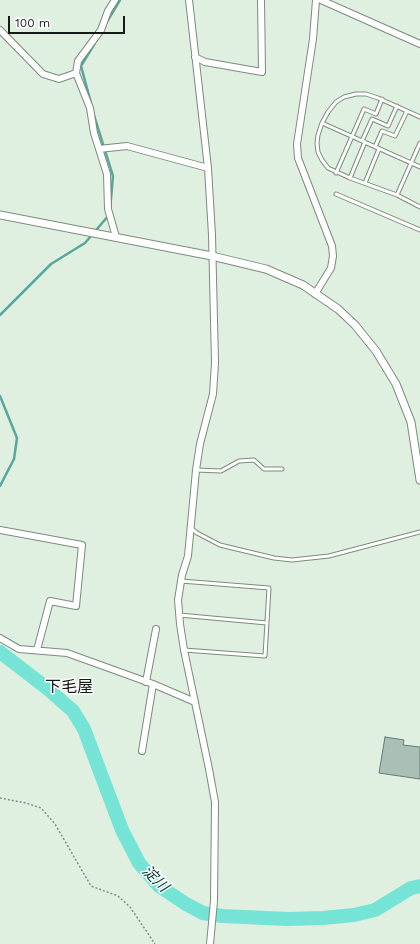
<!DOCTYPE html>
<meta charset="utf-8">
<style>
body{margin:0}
#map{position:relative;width:420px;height:944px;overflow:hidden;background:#dff0e0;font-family:"Work Sans",sans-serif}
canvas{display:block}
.scale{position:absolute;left:8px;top:16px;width:117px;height:18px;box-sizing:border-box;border:2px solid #141a15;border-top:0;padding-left:5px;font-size:12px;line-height:14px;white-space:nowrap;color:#141a15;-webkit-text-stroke:3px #fff;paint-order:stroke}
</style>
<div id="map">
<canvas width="420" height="944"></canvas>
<div class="scale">100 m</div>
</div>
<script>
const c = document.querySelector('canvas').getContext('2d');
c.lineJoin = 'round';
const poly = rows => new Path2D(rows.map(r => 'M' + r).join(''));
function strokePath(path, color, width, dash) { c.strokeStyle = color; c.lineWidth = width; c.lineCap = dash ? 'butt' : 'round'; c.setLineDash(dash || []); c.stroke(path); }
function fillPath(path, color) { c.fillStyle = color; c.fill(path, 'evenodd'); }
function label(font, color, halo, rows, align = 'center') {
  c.font = font + ' "Work Sans","Noto Sans JP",sans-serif'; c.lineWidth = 3; c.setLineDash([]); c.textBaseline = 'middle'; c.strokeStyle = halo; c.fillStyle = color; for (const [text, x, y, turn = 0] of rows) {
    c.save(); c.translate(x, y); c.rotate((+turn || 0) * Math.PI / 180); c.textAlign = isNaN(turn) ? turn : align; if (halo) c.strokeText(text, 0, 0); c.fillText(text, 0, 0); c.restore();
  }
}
strokePath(poly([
 [105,25,120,0],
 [91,103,81,66,95,43],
 [93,112,113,176,110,210],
 [0,315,51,264,85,243,109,215],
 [0,396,17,438,14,459,0,486]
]), '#58a79c', 2.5);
strokePath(poly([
 [0,652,48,689,73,711,84,729,122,830,139,863,159,886,186,904,203,913,222,916,288,919,323,918,354,915,375,910,411,888,420,886]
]), '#75e4d6', 14);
const building = poly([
 [385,737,404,740,403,745,420,747,420,779,379,773,385,737]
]);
fillPath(building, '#aabfb5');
strokePath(building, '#687b72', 1);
const service = poly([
 [420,117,378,98,366,94,356,94,344,97,336,102,328,112,322,123,318,135,317,143,318,152,322,160,328,168,350,178,397,195,420,207],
 [322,123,420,167],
 [362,141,372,119,388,126,397,106],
 [375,147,382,131,395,136,407,111],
 [336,173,364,109,376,114,382,99],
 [350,178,365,142],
 [365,183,379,149],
 [336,194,420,230],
 [397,195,420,143],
 [196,470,221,471,239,461,254,460,264,469,282,469],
 [192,529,197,533,220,545,274,558,292,560,329,556,420,532],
 [181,581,269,588,265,656,184,650],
 [179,615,267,623]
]);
const minor = poly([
 [115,0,108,11,101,30,78,61,76,73,90,108,94,133,107,174,108,209,116,237],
 [189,0,208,168,212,235,215,363,213,394,200,444,196,470,188,556,182,575,178,600,180,624,184,650,209,769,215,802,214,901,210,944],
 [321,0,420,44],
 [0,30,43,74,59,79,76,73],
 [195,57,205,62,262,72,261,0],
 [99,149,127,146,208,168],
 [315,294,331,268,333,256,332,246,298,158,297,144,313,39,316,0],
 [0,530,82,545,76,606,50,601,37,650],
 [0,638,19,649,67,653,153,684,195,702],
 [146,682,156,629],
 [142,751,153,684]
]);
const tertiary = poly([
 [0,215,212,256,266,269,303,285,338,309,355,325,376,351,396,384,411,422,420,480]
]);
strokePath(service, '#7c8b7d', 5);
strokePath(minor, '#7c8b7d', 8);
strokePath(tertiary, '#7c8b7d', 9);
strokePath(poly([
 [0,798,26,803,41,808,55,824,91,886,118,896,130,907,155,944]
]), '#828e83', 1.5, [2, 2]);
strokePath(service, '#fff', 3);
strokePath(minor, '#fff', 6);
strokePath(tertiary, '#fff', 7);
label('italic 15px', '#023934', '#fff', [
 ["淀川",155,879,44]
]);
label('16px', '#141a15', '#fff', [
 ["下毛屋",69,687]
]);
</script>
